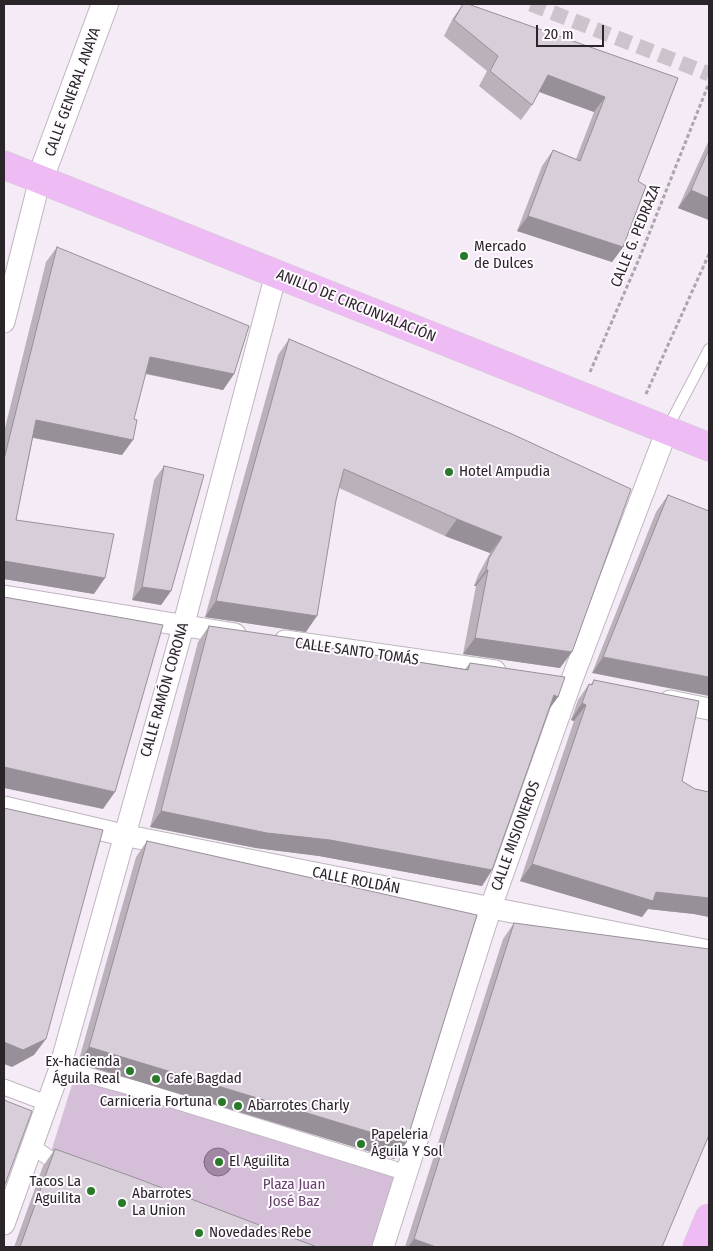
<!DOCTYPE html>
<meta charset="utf-8">
<style>
body{margin:0}
#map{position:relative;width:713px;height:1251px;overflow:hidden;background:#f5ebf6;font-family:"Fira Sans Condensed",sans-serif}
canvas{display:block}
.frame{position:absolute;inset:0;border:5px solid #292529;pointer-events:none}
.scale{position:absolute;left:536px;top:25px;width:68px;height:22px;box-sizing:border-box;border:2px solid #292529;border-top:0;padding-left:6px;font-size:15px;line-height:18px;white-space:nowrap;color:#292529;-webkit-text-stroke:4px #fefaff;paint-order:stroke}
</style>
<div id="map">
<canvas width="713" height="1251"></canvas>
<div class="frame"></div>
<div class="scale">20 m</div>
</div>
<script>
const c = document.querySelector('canvas').getContext('2d');
c.lineJoin = 'round';
function fillPath(path, color) { c.fillStyle = color; c.fill(path, 'evenodd'); }
const poly = rows => new Path2D(rows.map(r => 'M' + r).join(''));
function strokePath(path, color, width, dash) { c.strokeStyle = color; c.lineWidth = width; c.lineCap = dash ? 'butt' : 'round'; c.setLineDash(dash || []); c.stroke(path); }
function label(font, color, halo, rows, align = 'center') {
  c.font = font + ' "Fira Sans Condensed",sans-serif'; c.lineWidth = 4; c.setLineDash([]); c.textBaseline = 'middle'; c.strokeStyle = halo; c.fillStyle = color; for (const [text, x, y, turn = 0] of rows) {
    c.save(); c.translate(x, y); c.rotate((+turn || 0) * Math.PI / 180); c.textAlign = isNaN(turn) ? turn : align; if (halo) c.strokeText(text, 0, 0); c.fillText(text, 0, 0); c.restore();
  }
}
fillPath(poly([
 [76,1072,399,1170,372,1247,285,1247,49,1158]
]), '#d5bed8');
const water = poly([
 '204 1162a14 14 0 1 1 28 0a14 14 0 1 1-28 0Z'
]);
fillPath(water, '#a287a4');
strokePath(water, '#7e6a7f', 1);
strokePath(poly([
 [531,4,709,74]
]), '#ccc3cd', 15, [15, 8]);
const service = poly([
 [667,429,709,349]
]);
const pedestrian = poly([
 [59,1071,76,1072,137,1089,407,1173],
 [4,1087,49,1104],
 [33,1147,49,1158,67,1164]
]);
const minor = poly([
 [4,322,40,179],
 [4,596,235,634],
 [285,641,495,671],
 [670,701,709,709],
 [4,807,123,835,709,951],
 [4,1224,59,1071,183,627,276,274],
 [383,1247,491,907,571,682,667,430]
]);
const tertiary = poly([
 [40,179,105,4]
]);
const primary = poly([
 [4,165,709,447],
 [697,1247,709,1218]
]);
strokePath(service, '#bfb5c0', 12);
strokePath(pedestrian, '#bfb5c0', 17);
strokePath(minor, '#bfb5c0', 23);
strokePath(tertiary, '#bfb5c0', 28);
strokePath(primary, '#d0cfd0', 29);
strokePath(poly([
 [590,372,639,259,709,83],
 [646,394,709,254]
]), '#aca5ad', 3, [4, 2.5]);
strokePath(service, '#fff', 10);
strokePath(pedestrian, '#fff', 15);
strokePath(minor, '#fff', 21);
strokePath(tertiary, '#fff', 26);
strokePath(primary, '#eebbf4', 28);
fillPath(poly([
 [463,4,678,78,638,181,623,247,612,262,517,231,542,166,553,150,576,159,594,112,539,92,532,105,521,120,479,86,487,71,444,36,453,18],
 [709,140,709,220,678,208],
 [57,247,234,374,223,390,145,374,122,455,33,438,16,520,94,594,4,579,4,432,46,262],
 [289,339,512,434,560,668,463,654,476,586,474,586,478,575,490,553,445,536,339,488,306,632,205,617,278,355],
 [164,466,171,591,161,605,132,600,154,480],
 [668,495,709,511,592,673,656,512],
 [209,626,312,645,465,669,470,663,558,697,550,708,492,870,482,886,319,856,256,848,150,827,198,642],
 [594,680,682,781,695,789,709,792,709,917,694,914,648,909,642,917,520,881,574,721,571,720,578,700,589,684,591,684],
 [147,841,406,1143,394,1159,78,1063,136,857],
 [514,923,662,1247,405,1247,503,939],
 [55,1149,317,1247,14,1247,43,1166]
]), '#bab1bb');
fillPath(poly([
 [548,75,605,97,594,112,537,91],
 [691,190,709,198,709,220,678,208],
 [528,216,623,247,612,262,517,231],
 [150,357,234,374,223,390,139,372],
 [36,420,133,440,122,455,25,436],
 [457,519,502,537,490,553,445,536],
 [4,561,105,578,94,594,4,579],
 [486,570,488,570,476,586,474,586],
 [142,587,171,591,161,605,132,600],
 [216,601,317,616,306,632,205,617],
 [475,638,572,652,560,668,463,654],
 [603,657,709,677,709,696,592,673],
 [554,695,558,697,547,712],
 [582,703,586,705,574,721,571,720],
 [4,767,115,792,103,809,4,788],
 [161,811,330,840,492,870,482,886,319,856,256,848,150,827],
 [532,864,656,892,709,898,709,917,694,914,648,909,642,917,520,881],
 [46,1039,34,1055,12,1067,4,1064,4,1042],
 [89,1047,406,1143,394,1159,78,1063],
 [414,1239,436,1247,408,1247]
]), '#979098');
const building = poly([
 [463,4,468,4,678,78,638,181,646,186,623,247,528,216,553,150,580,161,605,97,548,75,532,105,490,71,498,56,454,20,463,4],
 [709,149,709,198,691,190,709,149],
 [57,247,249,326,234,374,150,357,134,419,137,420,133,440,36,420,16,520,114,534,105,578,4,561,4,459,57,247],
 [289,339,512,434,631,489,572,652,475,638,488,570,486,570,489,558,502,537,457,519,344,469,336,500,317,616,216,601,289,339],
 [164,466,204,475,171,591,142,587,164,466],
 [668,495,709,511,709,677,603,657,668,495],
 [4,597,163,625,115,792,4,767,4,597],
 [209,626,313,641,312,645,468,670,470,663,565,677,558,697,554,695,492,870,330,840,267,833,161,811,209,626],
 [594,680,699,701,682,781,695,789,709,792,709,898,656,892,653,901,532,864,586,705,582,703,589,684,592,685,594,680],
 [4,808,103,830,46,1039,23,1050,4,1042,4,808],
 [147,841,477,915,406,1143,89,1047,147,841],
 [514,923,709,949,709,1135,662,1247,436,1247,414,1239,514,923],
 [4,1100,32,1111,4,1187,4,1100],
 [55,1149,136,1178,317,1247,20,1247,55,1149]
]);
fillPath(building, '#d8ced9');
strokePath(building, '#979098', 1);
for (const [x, y, r, color] of [
 [464,256,5,"#277b28"],
 [449,472,5,"#277b28"],
 [130,1071,5,"#277b28"],
 [156,1079,5,"#277b28"],
 [222,1102,5,"#277b28"],
 [238,1106,5,"#277b28"],
 [361,1144,5,"#277b28"],
 [219,1162,5,"#277b28"],
 [91,1191,5,"#277b28"],
 [122,1203,5,"#277b28"],
 [199,1233,5,"#277b28"]
]) { const dot = new Path2D(); dot.arc(x, y, r, 0, 2 * Math.PI); c.fillStyle = color; c.fill(dot); strokePath(dot, '#fefaff', 2); }
label('15px', '#292529', '#fefaff', [
 ["CALLE GENERAL ANAYA",73,92,-70],
 ["CALLE G. PEDRAZA",636,236,-68],
 ["ANILLO DE CIRCUNVALACIÓN",356,306,22],
 ["CALLE SANTO TOMÁS",357,652,8],
 ["CALLE RAMÓN CORONA",165,690,-74],
 ["CALLE MISIONEROS",516,836,-70],
 ["CALLE ROLDÁN",356,881,11]
]);
label('15px', '#292529', '#fefaff', [
 ["Mercado",474,247],
 ["de Dulces",474,264],
 ["Hotel Ampudia",459,472],
 ["Ex-hacienda",120,1062,"right"],
 ["Águila Real",120,1079,"right"],
 ["Cafe Bagdad",166,1079],
 ["Carniceria Fortuna",212,1102,"right"],
 ["Abarrotes Charly",248,1106],
 ["Papeleria",371,1135],
 ["Águila Y Sol",371,1152],
 ["El Aguilita",229,1162],
 ["Tacos La",81,1182,"right"],
 ["Aguilita",81,1199,"right"],
 ["Abarrotes",132,1194],
 ["La Union",132,1211],
 ["Novedades Rebe",209,1233]
], 'left');
label('15px', '#67416c', '#fefaff', [
 ["Plaza Juan",294,1185],
 ["José Baz",294,1202]
]);
</script>
